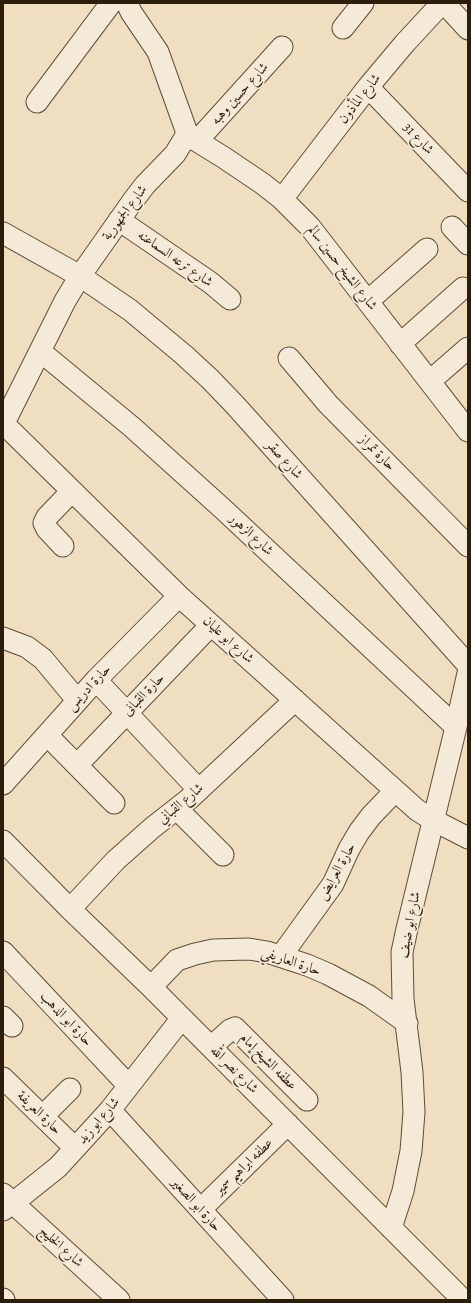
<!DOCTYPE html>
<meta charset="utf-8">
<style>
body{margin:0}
#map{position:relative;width:471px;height:1303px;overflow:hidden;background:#f0dec1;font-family:Alegreya,serif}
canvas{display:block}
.frame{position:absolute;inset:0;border:4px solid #2d1e0c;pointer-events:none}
</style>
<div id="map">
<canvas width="471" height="1303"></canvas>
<div class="frame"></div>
</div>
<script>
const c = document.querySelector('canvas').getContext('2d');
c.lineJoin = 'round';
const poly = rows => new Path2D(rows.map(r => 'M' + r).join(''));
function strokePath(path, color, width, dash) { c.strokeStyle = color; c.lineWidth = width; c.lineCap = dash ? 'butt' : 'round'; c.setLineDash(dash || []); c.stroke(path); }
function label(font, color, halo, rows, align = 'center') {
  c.font = font + ' Alegreya,Amiri,serif'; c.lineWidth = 3.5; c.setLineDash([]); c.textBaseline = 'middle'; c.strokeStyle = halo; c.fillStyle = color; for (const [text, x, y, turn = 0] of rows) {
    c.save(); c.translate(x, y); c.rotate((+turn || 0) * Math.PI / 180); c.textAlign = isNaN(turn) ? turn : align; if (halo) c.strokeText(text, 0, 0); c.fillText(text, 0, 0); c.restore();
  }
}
const street = poly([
 [444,3,468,29],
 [343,28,363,3],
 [368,87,468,191],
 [37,102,111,3],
 [186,136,197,141,223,157,263,184,282,199,310,227,468,431],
 [197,141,282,47],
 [282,199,368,87,405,43,442,3],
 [119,220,211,283,230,299],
 [452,227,468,244],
 [3,233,80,276,130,310,184,355,210,379,235,405,468,665],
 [368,301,427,249],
 [400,344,463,288],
 [40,351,132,427,223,509,456,727],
 [289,358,328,404,468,546],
 [430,381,468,348],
 [4,424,179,596,417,810,433,820,468,838],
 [3,425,65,301,80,276,132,202,145,185,175,154,186,136,186,130,158,52,131,12,127,3],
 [63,546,47,529,44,523,47,517,72,491],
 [3,638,27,647,43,659,77,700],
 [96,680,199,790],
 [47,735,114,803],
 [77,765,211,625],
 [3,784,96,680,179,596],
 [177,809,223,855],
 [3,841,70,909,151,987,463,1300],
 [70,909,116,860,152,828,189,799,295,700],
 [3,952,128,1085],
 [281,956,333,884,349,849,359,832,371,816,395,791],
 [151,987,177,960,195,954,213,950,249,949,267,952,307,965,328,974,369,996,407,1023],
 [3,1017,12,1026],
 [211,1047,230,1030,235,1028,307,1100],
 [3,1078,75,1148],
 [110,1110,283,1300],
 [43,1116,70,1089],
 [3,1194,119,1300],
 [201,1209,288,1124],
 [3,1210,13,1203,58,1167,110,1110,182,1018],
 [391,1228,403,1191,411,1151,414,1112,412,1072,403,999,402,952,407,929,456,727,468,673],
 [3,1299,4,1300]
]);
strokePath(street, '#5e4e39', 23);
strokePath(street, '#f5ead7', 21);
label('14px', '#2d1e0c', '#f5ead7', [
 ["شارع حسين وهبه",240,94,-48],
 ["شارع المأذون",360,99,-52],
 ["شارع 31",418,139,46],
 ["شارع الجمهورية",125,213,-53],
 ["شارع ترعه السماعنه",175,259,35],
 ["شارع الشيخ حسين سالم",342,268,52],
 ["حارة تمراز",377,453,45],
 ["شارع صقر",284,460,48],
 ["شارع الزهور",251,535,43],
 ["شارع ابو عليان",228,640,42],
 ["حارة ادريس",89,688,-47],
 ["حارة القبانى",144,695,-46],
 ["شارع القباني",181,804,-40],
 ["حارة العرايض",337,872,-61],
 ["شارع ابو ضيف",410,925,-79],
 ["حارة العاريفي",291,962,19],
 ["حارة ابو الدهب",66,1019,47],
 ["عطفه الشيخ إمام",268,1062,45],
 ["شارع نصر الله",234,1070,45],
 ["حارة العريفة",39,1113,44],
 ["شارع ابو زيد",99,1121,-49],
 ["عطفه ابراهيم سمير",244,1167,-44],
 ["حارة ابو الصغير",196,1205,48],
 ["شارع الخليج",61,1247,42]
]);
</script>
